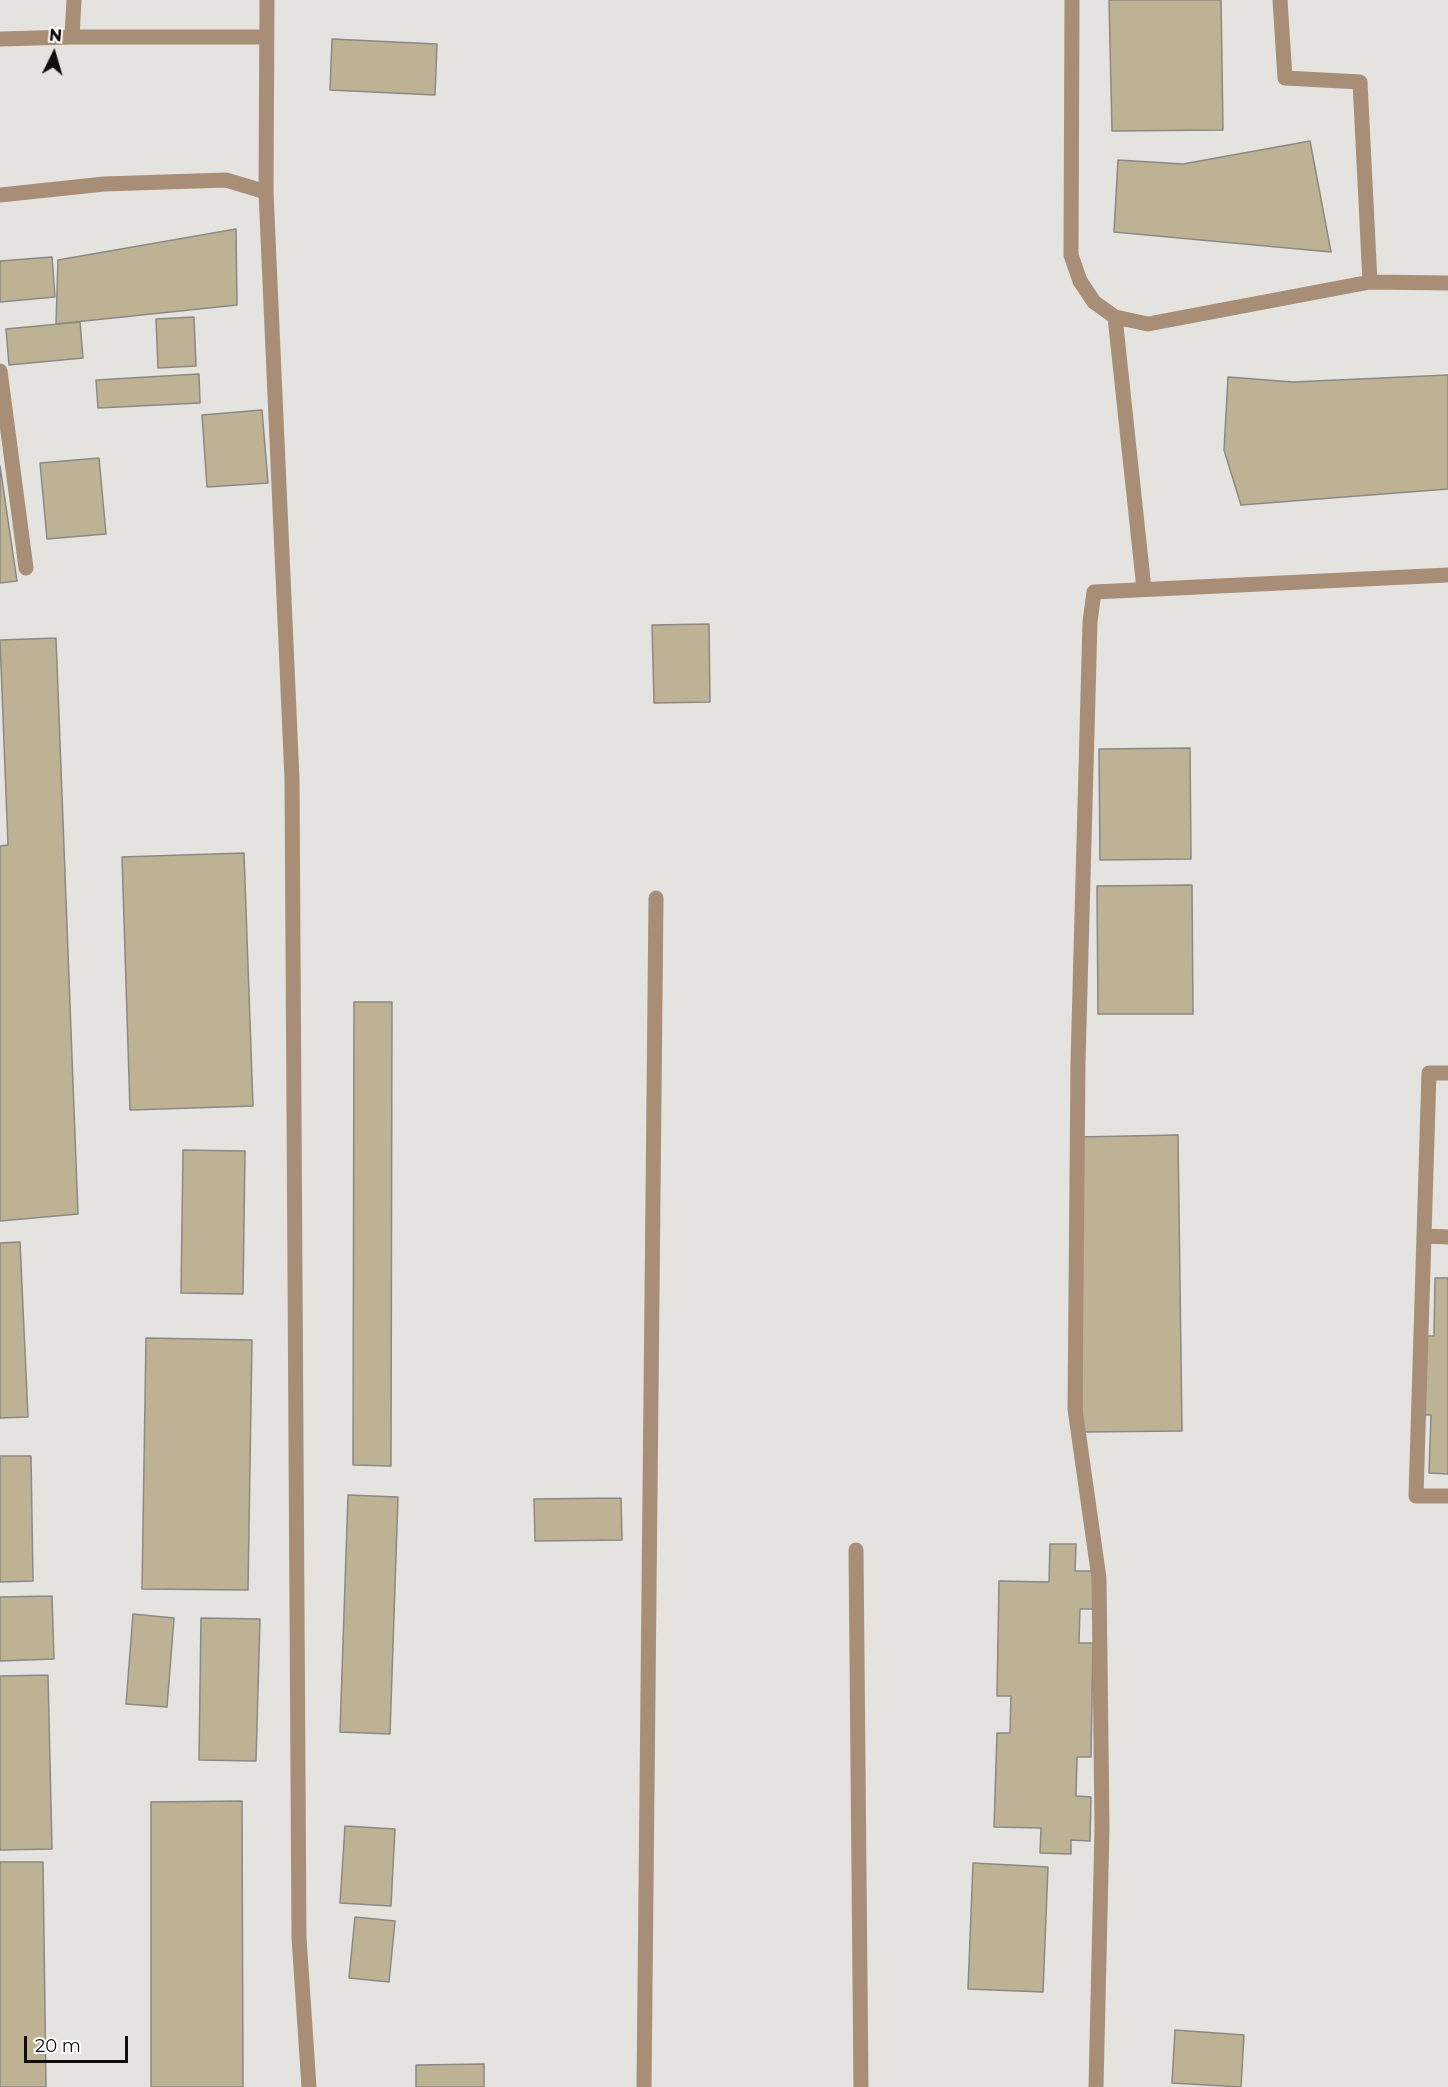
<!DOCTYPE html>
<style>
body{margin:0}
#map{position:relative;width:1448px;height:2087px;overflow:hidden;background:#e5e3df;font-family:Montserrat,sans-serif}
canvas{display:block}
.north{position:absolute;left:24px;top:24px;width:60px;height:60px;-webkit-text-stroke:4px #fff;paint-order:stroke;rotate:5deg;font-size:16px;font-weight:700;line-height:24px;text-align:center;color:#0e0d0c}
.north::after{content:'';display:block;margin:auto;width:21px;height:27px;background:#0e0d0c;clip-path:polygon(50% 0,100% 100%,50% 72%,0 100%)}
.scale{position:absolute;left:24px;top:2036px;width:104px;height:27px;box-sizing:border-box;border:3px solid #0e0d0c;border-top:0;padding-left:8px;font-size:18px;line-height:21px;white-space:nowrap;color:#0e0d0c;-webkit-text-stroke:4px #fff;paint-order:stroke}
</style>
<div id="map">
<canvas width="1448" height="2087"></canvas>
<div class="north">N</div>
<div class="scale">20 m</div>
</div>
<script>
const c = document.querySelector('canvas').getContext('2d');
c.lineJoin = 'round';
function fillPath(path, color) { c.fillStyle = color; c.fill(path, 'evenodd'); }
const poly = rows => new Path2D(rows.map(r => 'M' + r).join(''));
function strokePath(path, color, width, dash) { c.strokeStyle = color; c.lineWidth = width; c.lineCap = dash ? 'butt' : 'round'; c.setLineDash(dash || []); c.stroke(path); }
const building = poly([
 [1109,0,1221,0,1223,130,1112,131,1109,0],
 [332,39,437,44,435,95,330,90,332,39],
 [1310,141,1331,252,1114,232,1118,160,1183,164,1310,141],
 [236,229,237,305,56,324,58,260,236,229],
 [52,257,55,297,0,302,0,261,52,257],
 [194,317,196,366,158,368,156,319,194,317],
 [80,322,83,358,9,365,6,329,80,322],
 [199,374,200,403,98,408,96,380,199,374],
 [1448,375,1448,489,1241,505,1224,450,1228,377,1293,382,1448,375],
 [262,410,268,483,207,487,202,415,262,410],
 [99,458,106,534,47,539,40,463,99,458],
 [0,466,17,581,0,583,0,466],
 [709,624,710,702,654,703,652,625,709,624],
 [56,638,78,1214,0,1221,0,846,8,845,0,640,56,638],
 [1190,748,1191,859,1100,860,1099,749,1190,748],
 [244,853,253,1106,130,1110,122,857,244,853],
 [1192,885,1193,1014,1098,1014,1097,886,1192,885],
 [354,1002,392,1002,391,1466,353,1465,354,1002],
 [1178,1135,1182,1431,1082,1432,1078,1137,1178,1135],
 [183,1150,245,1151,243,1294,181,1293,183,1150],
 [20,1242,28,1417,0,1418,0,1243,20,1242],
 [1435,1278,1448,1278,1448,1474,1429,1473,1431,1415,1422,1415,1424,1336,1434,1336,1435,1278],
 [146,1338,252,1340,248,1590,142,1589,146,1338],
 [0,1456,31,1456,33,1581,0,1582,0,1456],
 [348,1495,398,1497,390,1734,340,1732,348,1495],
 [621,1498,622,1540,535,1541,534,1499,621,1498],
 [1050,1544,1076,1544,1075,1571,1095,1571,1094,1609,1080,1609,1079,1643,1093,1643,1091,1757,1077,1757,1076,1796,1091,1797,1090,1841,1071,1840,1071,1854,1040,1853,1041,1828,994,1827,997,1733,1010,1733,1011,1696,997,1696,999,1581,1049,1582,1050,1544],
 [52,1596,54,1659,0,1661,0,1597,52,1596],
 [133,1614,174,1618,167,1707,126,1704,133,1614],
 [201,1618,260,1619,256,1761,199,1760,201,1618],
 [48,1675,52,1849,0,1850,0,1676,48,1675],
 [242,1801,243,2087,151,2087,151,1802,242,1801],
 [345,1826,395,1829,391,1906,340,1903,345,1826],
 [0,1862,43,1862,46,2087,0,2087,0,1862],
 [973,1863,1048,1867,1043,1992,968,1989,973,1863],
 [355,1917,395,1921,389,1982,349,1978,355,1917],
 [1175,2030,1244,2035,1241,2087,1172,2083,1175,2030],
 [484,2064,484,2087,416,2087,416,2065,484,2064]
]);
fillPath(building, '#beb295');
strokePath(building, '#8b8985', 1.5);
strokePath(poly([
 [1072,0,1071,255,1080,281,1094,302,1115,317,1148,324,1370,282,1448,283],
 [1280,0,1285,78,1360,82,1370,282],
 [1115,317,1144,589],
 [1448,1073,1429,1073,1416,1496,1448,1496],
 [1424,1236,1448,1237],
 [856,1550,861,2087],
 [644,2087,656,898]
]), '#a88e76', 15);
strokePath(poly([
 [74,0,72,37,267,37],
 [0,39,72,37],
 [266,192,292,779,299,1938,309,2087],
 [0,195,104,184,226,180,266,192,267,0],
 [0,371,26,568],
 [1096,2087,1102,1828,1099,1578,1075,1409,1078,1062,1090,622,1094,592,1448,575]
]), '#a88e76', 15);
</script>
